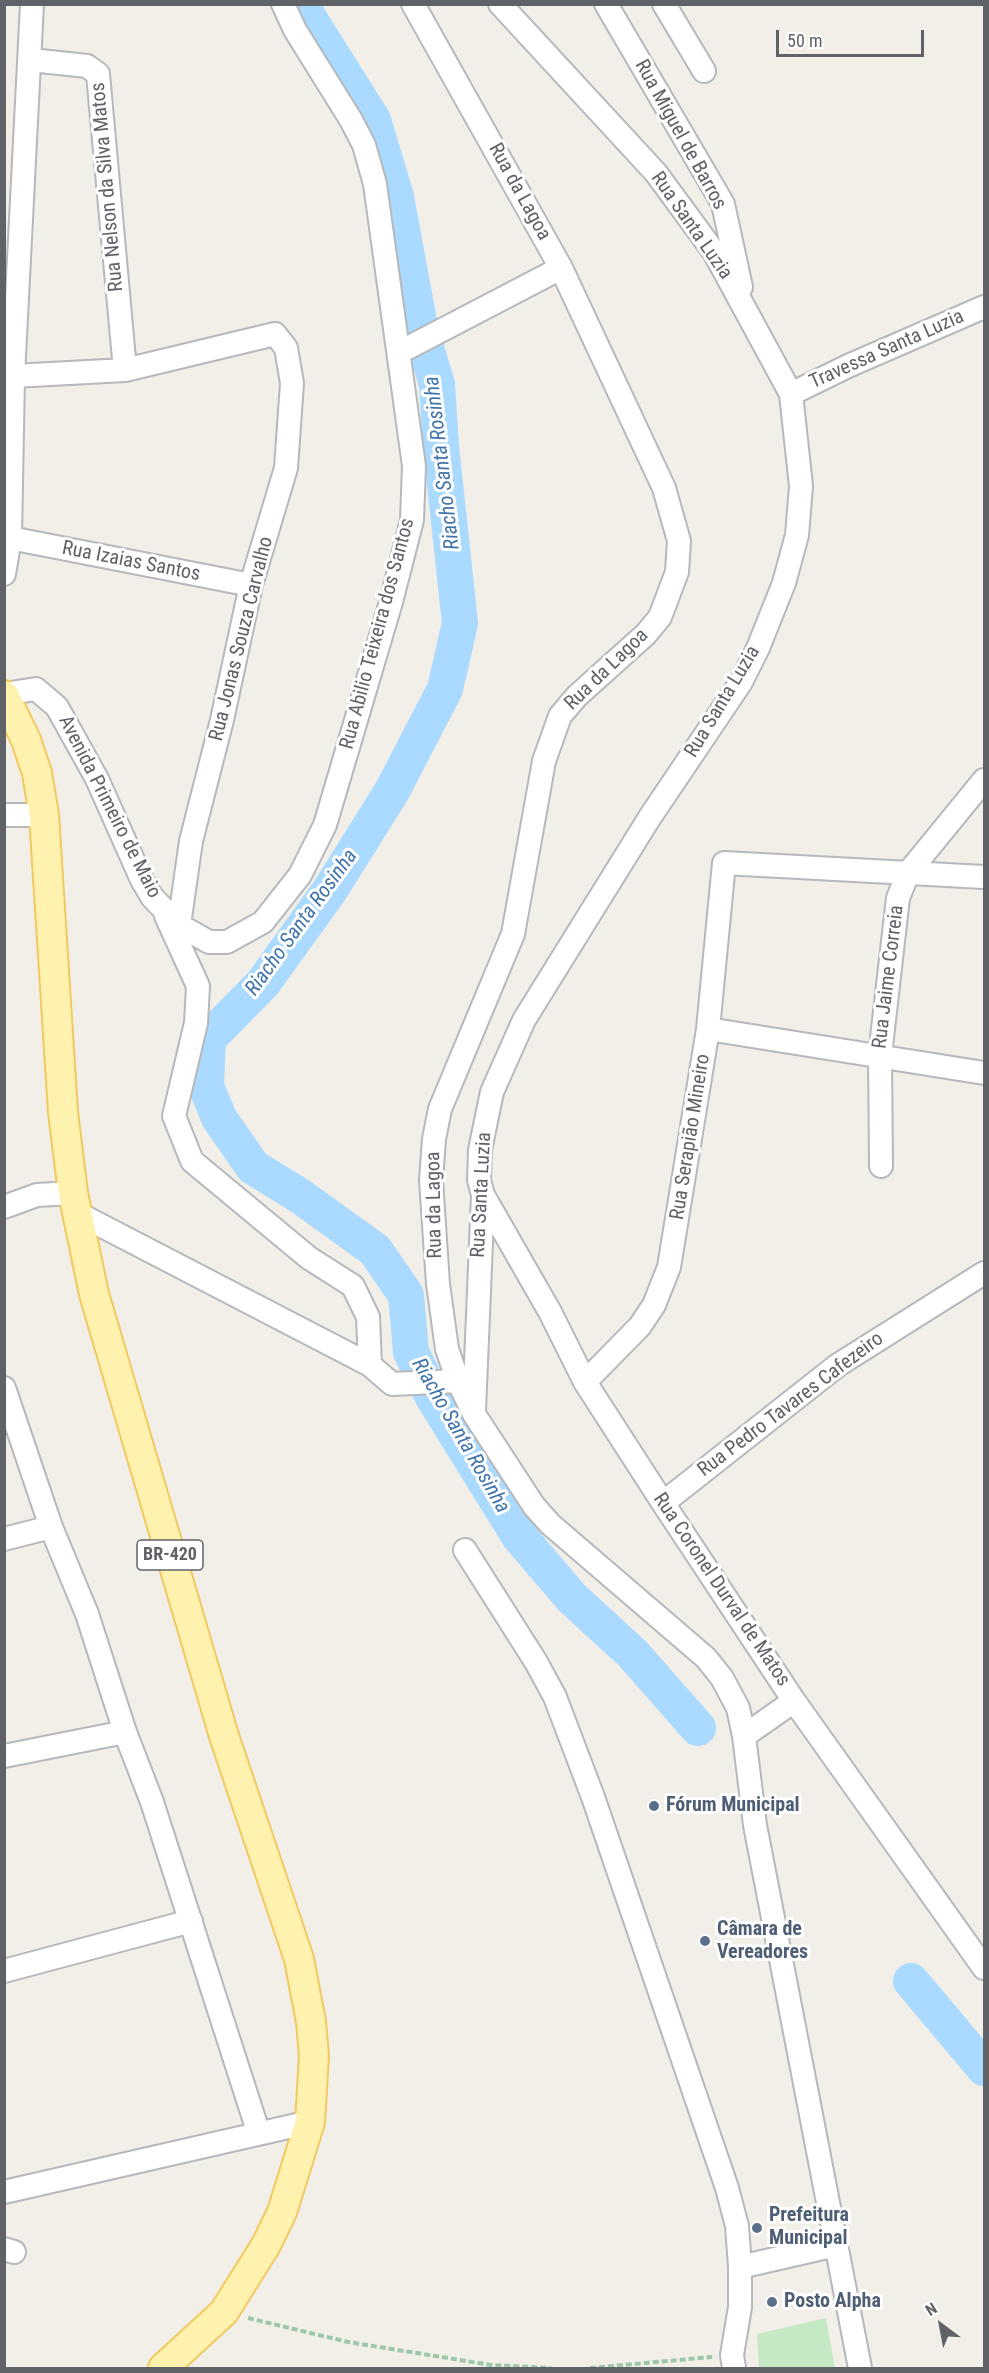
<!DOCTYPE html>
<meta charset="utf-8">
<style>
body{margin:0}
#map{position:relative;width:989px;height:2373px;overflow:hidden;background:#f1efe8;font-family:"Roboto Condensed",sans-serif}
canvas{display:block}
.frame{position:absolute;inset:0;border:6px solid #5f6368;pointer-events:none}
.north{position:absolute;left:911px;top:2295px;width:60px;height:60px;-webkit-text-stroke:4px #fff;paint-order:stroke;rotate:328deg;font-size:16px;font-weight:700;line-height:24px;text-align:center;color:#5f6368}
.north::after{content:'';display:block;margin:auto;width:21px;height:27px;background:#5f6368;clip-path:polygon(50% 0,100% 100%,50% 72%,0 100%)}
.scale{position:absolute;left:776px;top:30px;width:148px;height:27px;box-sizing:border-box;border:3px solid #5f6368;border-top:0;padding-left:8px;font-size:18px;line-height:21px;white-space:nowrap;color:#5f6368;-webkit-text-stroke:4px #fff;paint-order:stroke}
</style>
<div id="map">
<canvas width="989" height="2373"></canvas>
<div class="frame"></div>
<div class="north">N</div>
<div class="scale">50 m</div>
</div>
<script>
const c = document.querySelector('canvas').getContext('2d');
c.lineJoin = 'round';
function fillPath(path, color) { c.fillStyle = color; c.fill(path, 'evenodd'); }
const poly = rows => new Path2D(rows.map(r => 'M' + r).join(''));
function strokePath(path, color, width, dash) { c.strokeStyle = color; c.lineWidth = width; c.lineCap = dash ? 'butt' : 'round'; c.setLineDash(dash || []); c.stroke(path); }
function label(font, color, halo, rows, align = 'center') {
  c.font = font + ' "Roboto Condensed",sans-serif'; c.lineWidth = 6; c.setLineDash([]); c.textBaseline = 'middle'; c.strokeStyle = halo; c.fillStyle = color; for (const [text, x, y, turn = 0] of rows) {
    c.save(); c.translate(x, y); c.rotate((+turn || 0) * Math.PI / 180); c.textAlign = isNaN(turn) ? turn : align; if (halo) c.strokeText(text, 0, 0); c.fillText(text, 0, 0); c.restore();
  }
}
fillPath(poly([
 [826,2318,835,2368,759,2368,757,2334]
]), '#c5e8c5');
strokePath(poly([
 [300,4,373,120,396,197,421,332,437,384,441,447,460,623,445,689,392,791,330,890,263,983,208,1039,206,1086,219,1118,253,1167,300,1196,375,1250,406,1295,411,1352,433,1397,519,1536,572,1598,633,1654,698,1728],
 [911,1981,984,2068]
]), '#aadaff', 36);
const minor = poly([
 [413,4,561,268,664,488,679,541,677,572,660,617,646,634,577,696,560,716,544,761,513,934,440,1109,434,1139,431,1180,438,1284,447,1349,458,1381,474,1414,534,1506,550,1524,706,1658,722,1678,738,1708,744,1736,755,1825,860,2368],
 [606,4,723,204,741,287],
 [664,4,704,71],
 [31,60,87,66,98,74,125,370],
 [400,352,561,268],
 [13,376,125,370,275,334,286,348,292,383,286,468,251,585,222,720,191,841,179,925],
 [791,394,848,366,984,307],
 [10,538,251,585],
 [4,574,10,538,13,376,32,4],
 [4,694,36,689,57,707,97,779,142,880,152,897,179,925,209,942,227,942,263,922,300,875,325,825,391,602,412,520,414,466,375,184,364,145,351,120,295,30,283,4],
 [4,815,44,815],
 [166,916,198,986,196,1023,174,1116,192,1161,309,1258,353,1286,368,1317,370,1365],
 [708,1029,984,1073],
 [881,1166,880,1055,898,898,908,873,984,780],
 [483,1195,550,1312,585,1382,663,1503,794,1701,984,1968],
 [4,1207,37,1195,73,1193],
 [77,1213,370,1365,392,1384,458,1381],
 [585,1382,640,1326,654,1305,669,1267,708,1029,724,863,984,877],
 [4,1388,51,1527,87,1614,125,1732,152,1802,258,2131],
 [474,1410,483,1195,479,1180,480,1150,492,1092,524,1020,650,817,741,682,758,648,784,583,797,535,801,486,791,394,714,252,656,173,500,4],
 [663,1503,838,1365,984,1273],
 [4,1539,51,1527],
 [465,1550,536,1662,555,1697,593,1797,727,2188,737,2226,740,2267,740,2307,732,2355,734,2368],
 [744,1736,794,1701],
 [4,1756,125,1732],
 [4,1971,191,1921],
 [4,2192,310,2122],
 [4,2249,14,2252],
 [740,2267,836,2245]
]);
const major = poly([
 [4,695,26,740,37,773,44,815,63,1112,73,1193,94,1294,224,1736,299,1959,311,2022,314,2056,310,2122,282,2212,266,2245,224,2312,163,2368]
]);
strokePath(minor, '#b5b8bc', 26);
strokePath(major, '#f2c960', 32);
strokePath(poly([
 [248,2318,348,2342,491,2365,551,2368],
 [590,2368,712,2357]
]), '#9cc7a9', 4, [6, 3]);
strokePath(minor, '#fff', 22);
strokePath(major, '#fff2af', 28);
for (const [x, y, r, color] of [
 [654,1806,6,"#5c6f8a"],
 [705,1941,6,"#5c6f8a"],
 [757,2228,6,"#5c6f8a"],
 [772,2302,6,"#5c6f8a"]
]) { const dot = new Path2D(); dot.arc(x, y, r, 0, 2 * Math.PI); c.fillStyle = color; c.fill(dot); strokePath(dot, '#fff', 2); }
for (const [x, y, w] of [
 [170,1555,66]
]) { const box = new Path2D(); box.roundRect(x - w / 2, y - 15, w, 30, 4.5); c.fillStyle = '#fff'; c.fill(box); strokePath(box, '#5f6368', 1.5); }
label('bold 18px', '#5f6368', null, [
 ["BR-420",170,1555]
]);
label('20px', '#5f6368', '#fff', [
 ["Rua Miguel de Barros",680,135,61],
 ["Rua Nelson da Silva Matos",108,187,-95],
 ["Rua da Lagoa",519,192,61],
 ["Rua Santa Luzia",691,226,55],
 ["Travessa Santa Luzia",887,350,-24],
 ["Rua Izaias Santos",131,562,11],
 ["Rua Abilio Teixeira dos Santos",378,634,-75],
 ["Rua Jonas Souza Carvalho",242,639,-76],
 ["Rua da Lagoa",607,670,-44],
 ["Rua Santa Luzia",723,702,-59],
 ["Avenida Primeiro de Maio",109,807,63],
 ["Rua Jaime Correia",889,977,-83],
 ["Rua Serapião Mineiro",691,1137,-81],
 ["Rua Santa Luzia",482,1195,-87],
 ["Rua da Lagoa",435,1205,-91],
 ["Rua Pedro Tavares Cafezeiro",791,1405,-37],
 ["Rua Coronel Durval de Matos",721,1590,56]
]);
label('bold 20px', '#4e5e75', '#fff', [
 ["Fórum Municipal",666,1806],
 ["Câmara de",717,1930],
 ["Vereadores",717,1953],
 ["Prefeitura",769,2216],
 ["Municipal",769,2239],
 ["Posto Alpha",784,2302]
], 'left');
label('italic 21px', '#4174aa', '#fff', [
 ["Riacho Santa Rosinha",443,463,-97],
 ["Riacho Santa Rosinha",302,923,-54],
 ["Riacho Santa Rosinha",460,1436,60]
]);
</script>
